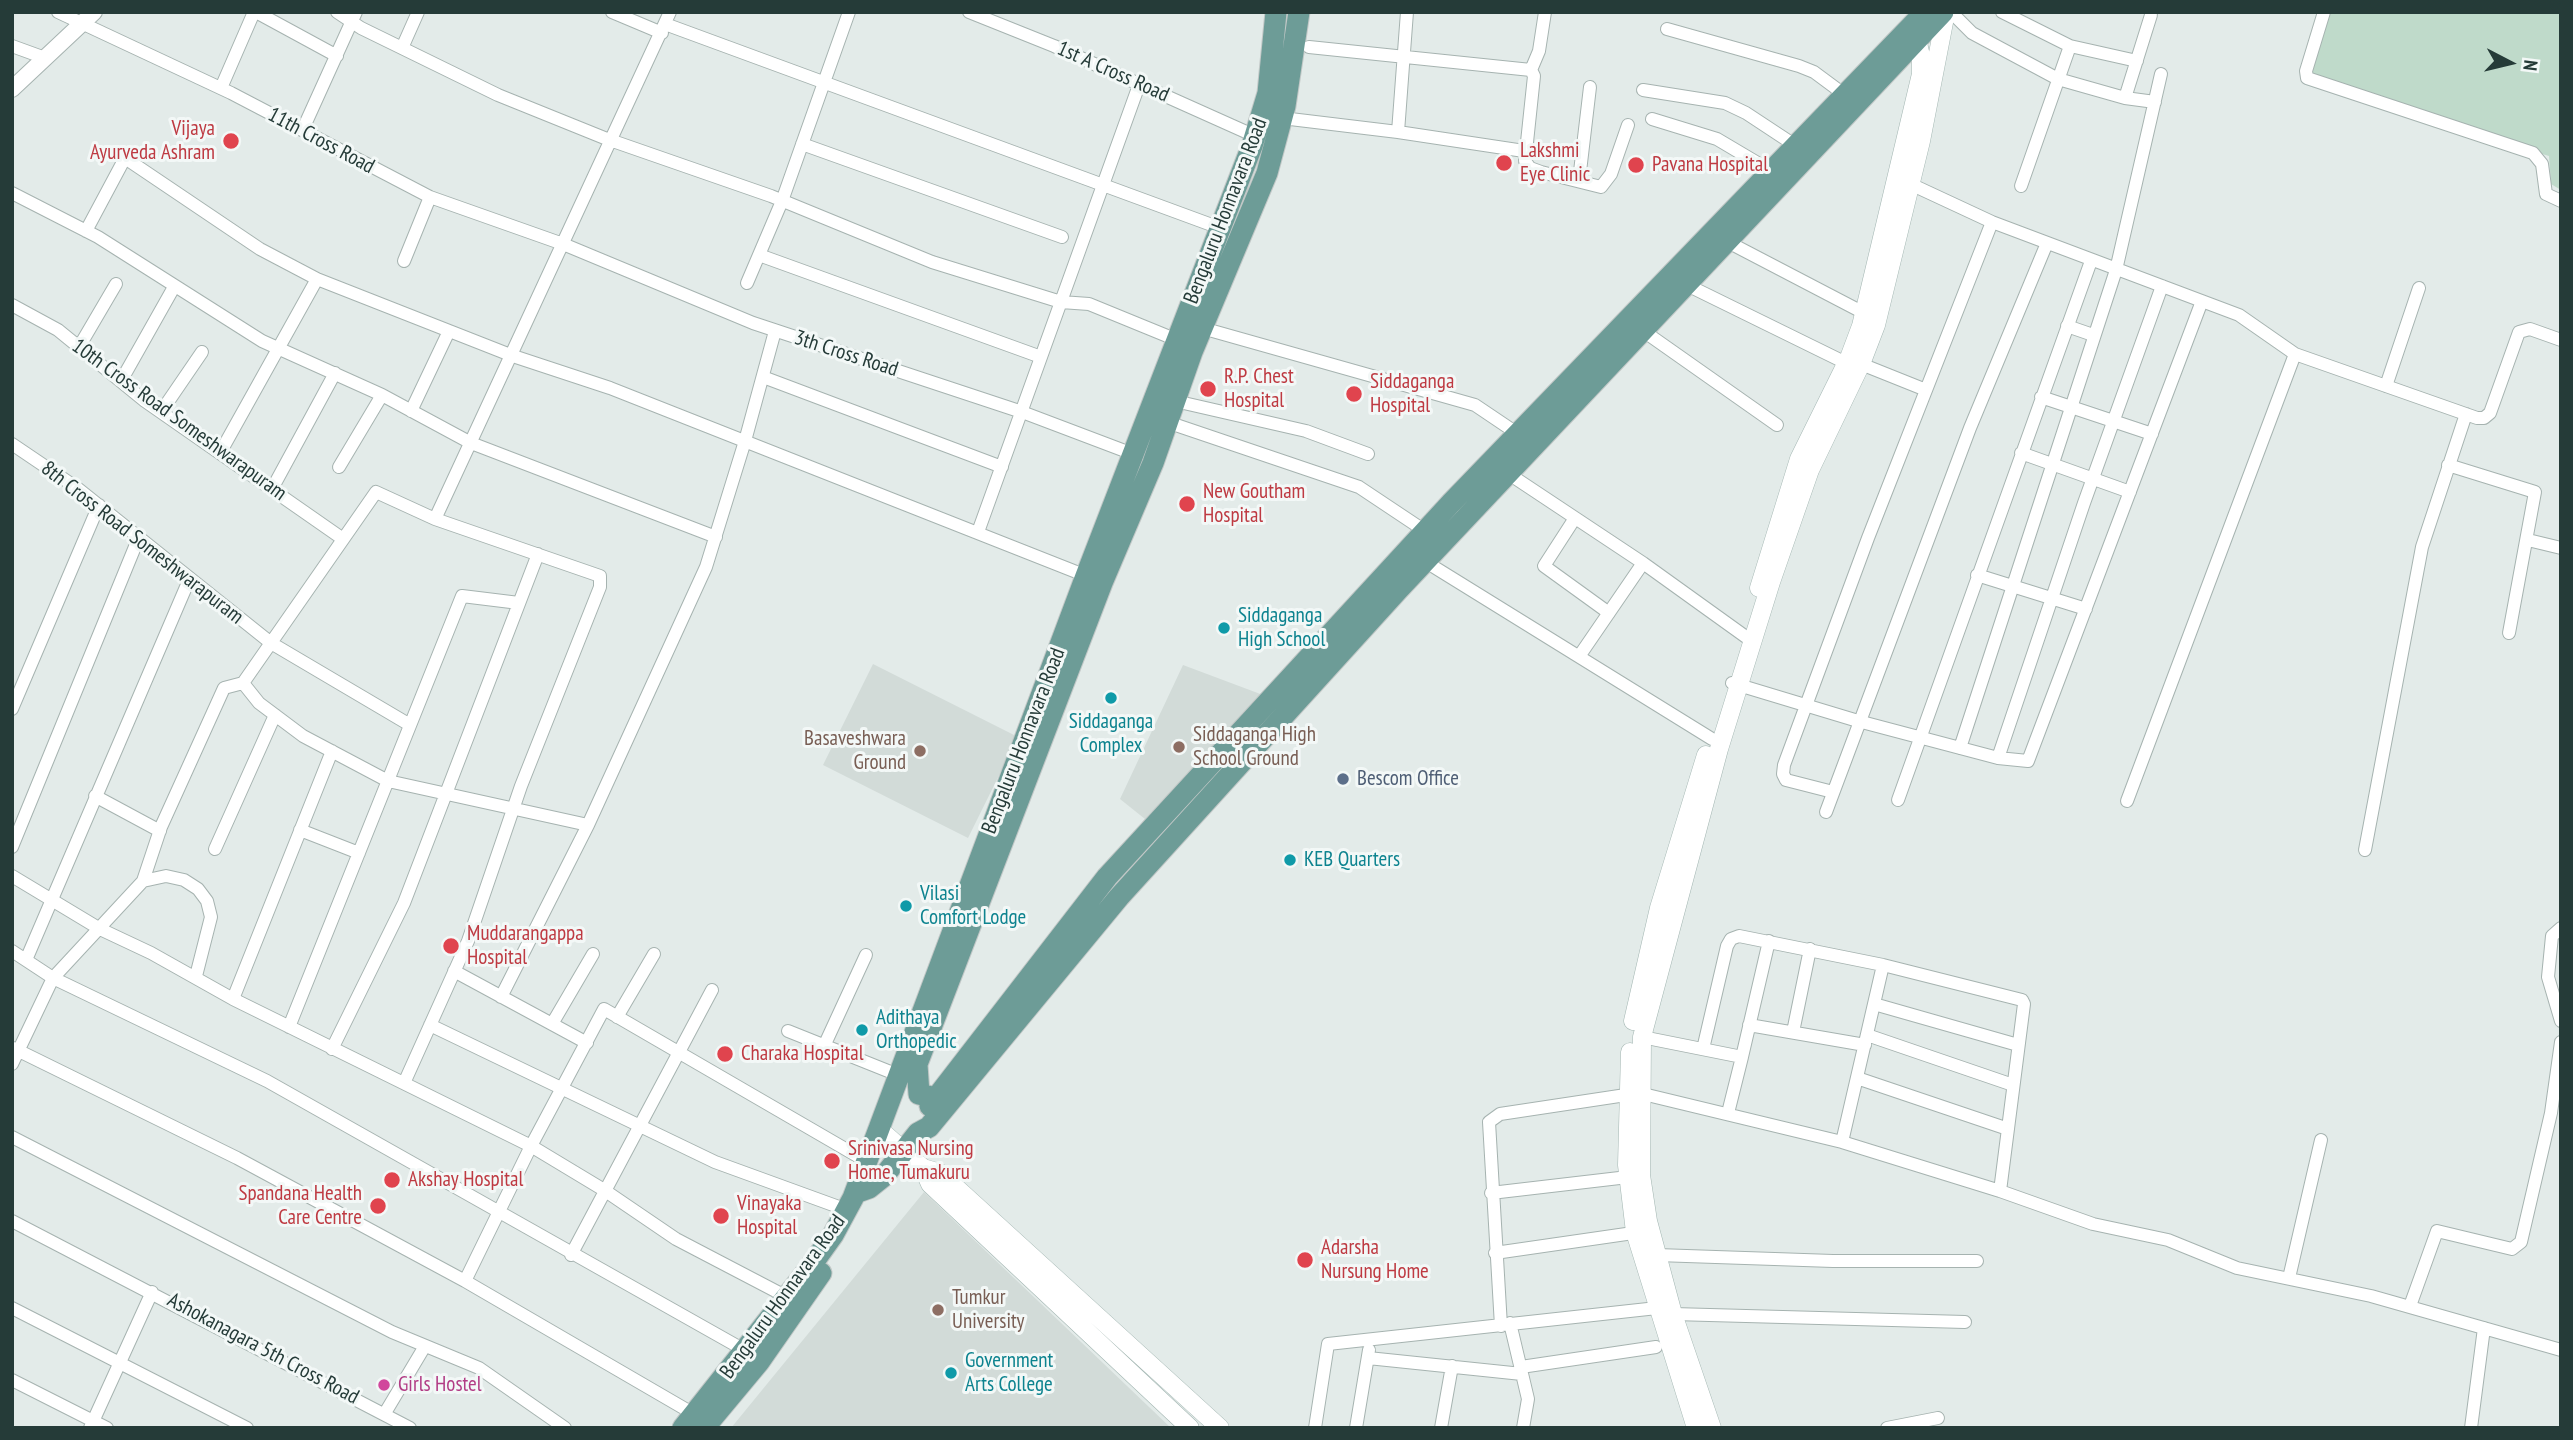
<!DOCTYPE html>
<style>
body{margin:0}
#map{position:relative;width:2573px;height:1440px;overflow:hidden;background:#e3ebe9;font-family:"PT Sans Narrow",sans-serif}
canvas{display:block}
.frame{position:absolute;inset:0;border:14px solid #253b38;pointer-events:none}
.north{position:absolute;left:2475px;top:28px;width:70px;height:70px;-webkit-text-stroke:5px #f3f8f7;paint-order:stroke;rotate:97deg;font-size:19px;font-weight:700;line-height:28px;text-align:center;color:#253b38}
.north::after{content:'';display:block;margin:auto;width:24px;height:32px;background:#253b38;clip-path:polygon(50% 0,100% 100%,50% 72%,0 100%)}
</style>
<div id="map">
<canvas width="2573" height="1440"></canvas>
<div class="frame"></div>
<div class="north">N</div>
</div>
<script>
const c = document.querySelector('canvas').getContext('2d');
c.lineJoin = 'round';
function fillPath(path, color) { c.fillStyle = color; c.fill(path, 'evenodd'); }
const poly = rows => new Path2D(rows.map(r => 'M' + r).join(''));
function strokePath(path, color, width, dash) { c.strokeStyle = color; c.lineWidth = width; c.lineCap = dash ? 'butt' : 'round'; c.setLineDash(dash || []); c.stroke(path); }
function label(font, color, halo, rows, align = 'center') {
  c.font = font + ' "PT Sans Narrow",sans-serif'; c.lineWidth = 6; c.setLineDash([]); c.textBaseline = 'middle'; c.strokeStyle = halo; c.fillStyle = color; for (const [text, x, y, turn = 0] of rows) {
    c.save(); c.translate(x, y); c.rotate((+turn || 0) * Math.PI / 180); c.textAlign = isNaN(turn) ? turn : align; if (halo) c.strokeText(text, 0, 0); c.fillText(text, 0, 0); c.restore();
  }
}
fillPath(poly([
 [873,664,1018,737,968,838,823,765],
 [1183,665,1263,695,1145,819,1120,799],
 [924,1192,1171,1428,731,1428]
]), '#d2dbd8');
fillPath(poly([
 [2322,12,2561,12,2561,190,2551,184,2549,156,2301,81]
]), '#bfdaca');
const minor = poly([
 [58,12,231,93,430,197,563,244,753,323,1022,412,1133,454],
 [256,12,337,56],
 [337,12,361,28,498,95,607,139,771,196,932,262,1061,302,1089,304,1177,340],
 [612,12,662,33],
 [969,12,1054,46,1255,136],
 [1951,12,1972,33,2058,79,2125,98,2155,102],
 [2002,12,2070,46,2021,186],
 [2324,12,2306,71,2307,78,2533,153,2542,164,2546,194,2561,201],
 [665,24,1220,228],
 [1667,29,1799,66,1814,72,1845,95],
 [12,46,45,58],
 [2070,46,2137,61],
 [1309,47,1531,70,1534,76,1525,161,1530,168,1541,172,1601,187,1611,174,1628,125],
 [402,48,418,12],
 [1531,70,1539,51,1545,12],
 [221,88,254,12],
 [1643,90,1725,103,1746,113,1796,146],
 [2125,98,2151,15],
 [1282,118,1398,132,1524,151],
 [1652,119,1717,139,1771,171],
 [303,129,356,12],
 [1398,132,1407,12],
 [802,144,1062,237],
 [1579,180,1590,87],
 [1906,182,1992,222,2239,315,2295,354,2477,418,2484,418,2490,413,2519,332,2530,329,2561,340],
 [12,193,98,237,262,341,382,395,471,443,716,537],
 [86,231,125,158,260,249,317,279,513,356,610,388,1089,577],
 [1724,240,1864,313],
 [759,255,1041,357],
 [404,261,430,197],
 [747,283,782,201,849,12],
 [1685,284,1846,363],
 [12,305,58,330,145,401,343,539],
 [2067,326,2093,335],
 [1202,328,1475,405,1521,436],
 [1642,330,1777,425],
 [79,347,116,284],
 [1861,364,1926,390],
 [763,377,1002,467],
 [121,381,174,287],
 [2386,386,2419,288],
 [2041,397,2152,434],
 [1175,401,1306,431,1368,454],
 [411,411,449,331],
 [161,412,202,352],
 [1167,422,1359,487,1425,531],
 [12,444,77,488,271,643,410,725],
 [220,453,317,279],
 [2021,453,2130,492],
 [2448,465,2535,492,2509,633],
 [339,467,382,395],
 [1509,474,1643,563,1746,637],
 [272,489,335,373],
 [1575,518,1544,566,1609,613],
 [435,519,670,12],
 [978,532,1139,85],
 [2528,540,2561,548],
 [1426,562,1712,739],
 [1977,575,2086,609],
 [1580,655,1643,563],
 [243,683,259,703,303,736,388,781,588,825],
 [1732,683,1858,721,1998,758,2028,761,2202,301],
 [12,709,99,505],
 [1960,748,2116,270,2161,74],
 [1998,758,2084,503,2162,286],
 [1833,792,1786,780,1783,774,1784,765,1868,538,1992,222],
 [95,796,160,831],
 [1898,800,2091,261],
 [2127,801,2295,354],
 [1826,812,1970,428,2047,243],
 [300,830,359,853],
 [12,847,139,537],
 [215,849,275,715],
 [2365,850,2422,547,2466,414],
 [12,876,100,929,151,953,233,999,531,1146,604,1190,676,1239,787,1297],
 [143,881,166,876,184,880,198,889,207,901,211,917,196,976],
 [2561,928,2552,936,2548,977,2561,1021],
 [12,951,53,978,267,1081,746,1351],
 [26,960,189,580],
 [454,971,587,1043],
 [501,997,588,825,706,567,745,441,775,331],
 [233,999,332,751],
 [1874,1004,2018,1045],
 [617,1017,654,954],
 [552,1024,593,954],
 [430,1025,715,1162,847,1210],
 [1749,1025,1865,1045],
 [289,1027,462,596,519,603],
 [788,1031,898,1075],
 [1793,1032,1810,949],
 [1867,1035,2013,1085],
 [1642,1037,1742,1057,1728,1113],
 [825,1044,866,955],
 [13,1048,237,1158,465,1281,699,1417],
 [332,1049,404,903,538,554],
 [1703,1049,1727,946,1731,939,1739,936,1883,965,2022,1000,2024,1004,2000,1191],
 [1742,1057,1769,941],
 [12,1064,53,978,143,881,161,827,224,688,243,683,376,492,435,519,600,576,600,587,521,786,468,941,405,1081],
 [1857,1078,2008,1129],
 [12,1137,392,1332,479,1368,565,1428],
 [1842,1142,1883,965],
 [1491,1193,1628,1177],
 [12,1221,410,1428],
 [1495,1253,1640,1232],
 [571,1255,712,990],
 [1657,1255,1833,1261,1977,1261],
 [2289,1278,2321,1140],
 [465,1281,531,1146,604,1009,866,1161],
 [2410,1306,2437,1231,2512,1249,2521,1242,2551,1113,2561,1042],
 [12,1308,247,1428],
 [1673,1314,1965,1322],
 [1510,1323,1528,1399,1523,1428],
 [1501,1326,1489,1122,1500,1114,1639,1093,1842,1142,2000,1191,2093,1224,2168,1240,2237,1268,2371,1296,2561,1350],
 [1368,1358,1522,1374],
 [1521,1367,1656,1347],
 [12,1380,107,1428],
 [385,1413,425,1346],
 [90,1428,152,1292],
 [1315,1428,1328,1344,1657,1308],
 [1356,1428,1369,1350],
 [1441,1428,1452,1366],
 [1887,1428,1938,1418],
 [2471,1428,2484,1328]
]);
const tertiary = poly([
 [12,89,94,12]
]);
const secondary = poly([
 [1759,588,1799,459,1849,358,1861,326,1921,74,1921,56,1915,31],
 [1633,1021,1659,908,1706,755],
 [1630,1052,1627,1165,1635,1232,1696,1428],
 [878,1128,923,1168,930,1184,1190,1428],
 [923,1168,940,1173,1220,1428],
 [1712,1428,1673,1314,1648,1221,1641,1175,1642,1037,1719,749,1771,582,1810,470,1861,364,1876,325,1921,141,1946,12]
]);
const primary = poly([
 [917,1064,1102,583,1153,463,1192,352,1267,173,1285,106,1299,12],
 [917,1065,919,1094,936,1098],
 [930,1106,1107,877,1451,503,1925,12],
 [855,1193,869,1188,884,1176,918,1133,929,1127,1119,897,1398,590,1943,12],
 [683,1428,808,1270,833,1235,853,1198,1086,576,1252,146,1268,93,1276,12],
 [704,1428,759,1362,821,1273]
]);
strokePath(minor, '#a6b3b0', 14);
strokePath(tertiary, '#a6b3b0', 18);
strokePath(secondary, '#a3b6b2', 19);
strokePath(primary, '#c2c8c7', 23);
strokePath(minor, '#fff', 12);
strokePath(tertiary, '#fff', 16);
strokePath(secondary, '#fff', 18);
strokePath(primary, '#6d9c97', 21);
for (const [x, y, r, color] of [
 [231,141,9,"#e0444e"],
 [1504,163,9,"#e0444e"],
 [1636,165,9,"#e0444e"],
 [1208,389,9,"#e0444e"],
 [1354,394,9,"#e0444e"],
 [1187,504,9,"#e0444e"],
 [1224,628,7,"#0f9aa8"],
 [1111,698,7,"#0f9aa8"],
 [1179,747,7,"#8d6e63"],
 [920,751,7,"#8d6e63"],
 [1343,779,7,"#5c6f8a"],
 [1290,860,7,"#0f9aa8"],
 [906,906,7,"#0f9aa8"],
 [451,946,9,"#e0444e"],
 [862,1030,7,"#0f9aa8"],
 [725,1054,9,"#e0444e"],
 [832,1161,9,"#e0444e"],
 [392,1180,9,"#e0444e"],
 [378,1206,9,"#e0444e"],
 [721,1216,9,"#e0444e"],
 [1305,1260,9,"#e0444e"],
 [938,1310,7,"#8d6e63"],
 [951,1373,7,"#0f9aa8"],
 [384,1385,7,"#d1479c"]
]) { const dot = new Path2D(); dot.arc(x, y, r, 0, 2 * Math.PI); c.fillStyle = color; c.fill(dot); strokePath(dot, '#f3f8f7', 2.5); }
label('21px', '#253b38', '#f3f8f7', [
 ["1st A Cross Road",1113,72,24],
 ["11th Cross Road",321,141,28],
 ["Bengaluru Honnavara Road",1226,211,-69],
 ["3th Cross Road",846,354,18],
 ["10th Cross Road Someshwarapuram",179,420,36],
 ["8th Cross Road Someshwarapuram",142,543,38],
 ["Bengaluru Honnavara Road",1024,741,-69],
 ["Bengaluru Honnavara Road",783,1297,-54],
 ["Ashokanagara 5th Cross Road",263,1349,28]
]);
label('21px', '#be3a42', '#f3f8f7', [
 ["Vijaya",215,129,"right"],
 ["Ayurveda Ashram",215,153,"right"],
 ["Lakshmi",1520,151],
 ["Eye Clinic",1520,175],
 ["Pavana Hospital",1652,165],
 ["R.P. Chest",1224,377],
 ["Hospital",1224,401],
 ["Siddaganga",1370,382],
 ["Hospital",1370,406],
 ["New Goutham",1203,492],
 ["Hospital",1203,516],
 ["Muddarangappa",467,934],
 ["Hospital",467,958],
 ["Charaka Hospital",741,1054],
 ["Srinivasa Nursing",848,1149],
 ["Home, Tumakuru",848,1173],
 ["Akshay Hospital",408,1180],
 ["Spandana Health",362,1194,"right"],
 ["Care Centre",362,1218,"right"],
 ["Vinayaka",737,1204],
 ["Hospital",737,1228],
 ["Adarsha",1321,1248],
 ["Nursung Home",1321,1272]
], 'left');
label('21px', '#0d838f', '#f3f8f7', [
 ["Siddaganga",1238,616],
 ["High School",1238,640],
 ["Siddaganga",1111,722,"center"],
 ["Complex",1111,746,"center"],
 ["KEB Quarters",1304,860],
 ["Vilasi",920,894],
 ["Comfort Lodge",920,918],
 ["Adithaya",876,1018],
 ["Orthopedic",876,1042],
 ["Government",965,1361],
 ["Arts College",965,1385]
], 'left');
label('21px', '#785e54', '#f3f8f7', [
 ["Siddaganga High",1193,735],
 ["School Ground",1193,759],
 ["Basaveshwara",906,739,"right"],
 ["Ground",906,763,"right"],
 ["Tumkur",952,1298],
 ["University",952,1322]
], 'left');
label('21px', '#4e5e75', '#f3f8f7', [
 ["Bescom Office",1357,779]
], 'left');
label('21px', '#b23c85', '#f3f8f7', [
 ["Girls Hostel",398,1385]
], 'left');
</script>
